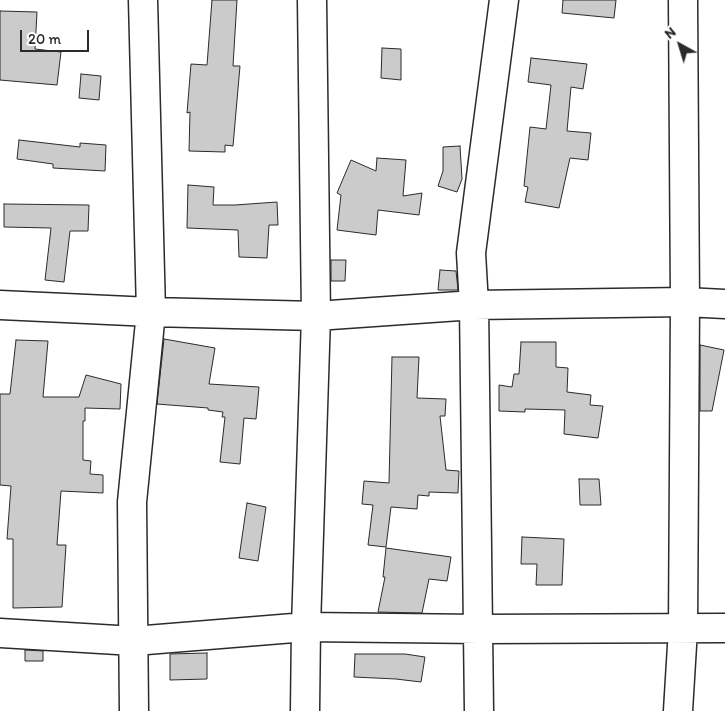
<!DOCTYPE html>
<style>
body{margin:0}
#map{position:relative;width:725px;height:711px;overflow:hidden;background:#fff;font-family:Itim,sans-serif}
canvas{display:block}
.north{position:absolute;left:655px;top:20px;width:50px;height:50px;-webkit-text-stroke:4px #fff;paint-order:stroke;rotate:321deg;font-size:14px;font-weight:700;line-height:20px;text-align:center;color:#2b2b2b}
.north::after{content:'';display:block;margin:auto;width:18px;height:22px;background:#2b2b2b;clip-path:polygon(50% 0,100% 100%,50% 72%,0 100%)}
.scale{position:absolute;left:20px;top:30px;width:69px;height:22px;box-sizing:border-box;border:2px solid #2b2b2b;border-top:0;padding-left:6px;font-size:15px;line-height:18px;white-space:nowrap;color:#2b2b2b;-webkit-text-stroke:4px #fff;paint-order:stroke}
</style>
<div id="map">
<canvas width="725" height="711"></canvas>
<div class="north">N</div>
<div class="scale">20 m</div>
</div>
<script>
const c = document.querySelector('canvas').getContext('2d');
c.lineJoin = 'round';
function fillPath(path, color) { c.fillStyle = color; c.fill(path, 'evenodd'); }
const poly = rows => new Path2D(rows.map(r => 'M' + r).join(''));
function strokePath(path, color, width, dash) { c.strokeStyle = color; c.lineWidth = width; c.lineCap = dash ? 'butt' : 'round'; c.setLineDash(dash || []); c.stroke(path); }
const building = poly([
 [212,0,237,0,233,66,240,66,233,146,225,145,225,152,189,151,190,112,187,113,191,64,207,65,212,0],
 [563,0,616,0,614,18,562,13,563,0],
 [0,11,37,12,35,49,61,52,57,85,0,80,0,11],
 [382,48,401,49,401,80,381,78,382,48],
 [531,58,587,64,583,89,571,87,567,131,591,133,588,160,570,158,559,208,525,202,528,187,524,186,530,127,546,129,551,85,528,82,531,58],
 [81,74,101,76,99,100,79,98,81,74],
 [19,140,80,147,80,143,106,145,105,171,53,168,53,164,17,159,19,140],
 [460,146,462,179,457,192,438,186,443,171,443,147,460,146],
 [377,158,406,160,403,196,422,193,419,215,378,210,376,235,337,230,341,195,337,193,351,160,376,171,377,158],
 [188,185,214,187,213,205,235,205,277,202,278,225,269,225,267,258,239,257,238,230,187,228,188,185],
 [4,204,89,205,88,231,70,231,64,282,45,280,51,228,4,227,4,204],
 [331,260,346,260,345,281,331,281,331,260],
 [440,270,456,271,458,290,438,290,440,270],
 [164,339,215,348,209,384,259,387,256,419,244,418,240,464,220,462,225,417,222,417,223,412,208,410,208,408,157,404,164,339],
 [16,340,48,341,43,397,79,397,86,375,121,384,120,409,85,408,85,421,83,421,83,460,91,461,90,474,103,475,103,493,61,491,57,545,66,545,62,607,13,608,13,539,7,539,11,486,0,485,0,394,10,394,16,340],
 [521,342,556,342,556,367,568,368,567,392,591,395,590,405,603,406,598,438,564,434,565,410,525,409,525,412,499,411,499,385,512,387,514,374,519,374,521,342],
 [700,345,724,350,712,411,700,411,700,345],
 [392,357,419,357,417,398,446,399,445,416,440,416,446,470,459,471,458,493,429,492,429,496,418,495,417,509,391,507,386,547,368,545,373,505,362,504,364,481,389,483,392,357],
 [579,479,599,479,601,505,580,505,579,479],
 [247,503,266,507,258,561,239,558,247,503],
 [522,537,564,539,562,585,536,585,537,564,521,564,522,537],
 [386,548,451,557,447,581,429,579,422,613,378,612,385,577,383,577,386,548],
 [25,650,43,651,43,661,25,661,25,650],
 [207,653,207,679,170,680,170,654,207,653],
 [355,654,405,654,425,657,421,682,396,679,354,677,355,654]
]);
fillPath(building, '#cbcbcb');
strokePath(building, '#2b2b2b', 1);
const minor = poly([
 [0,305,151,312,316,316,474,305,685,302,725,304],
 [0,633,134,641,306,627,479,629,725,628],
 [134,711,132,502,151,312,143,0],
 [305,711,306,627,316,316,312,0],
 [479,711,474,305,471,253,504,0],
 [678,711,683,629,685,302,683,0]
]);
strokePath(minor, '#2b2b2b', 31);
strokePath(minor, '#fff', 28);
</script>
